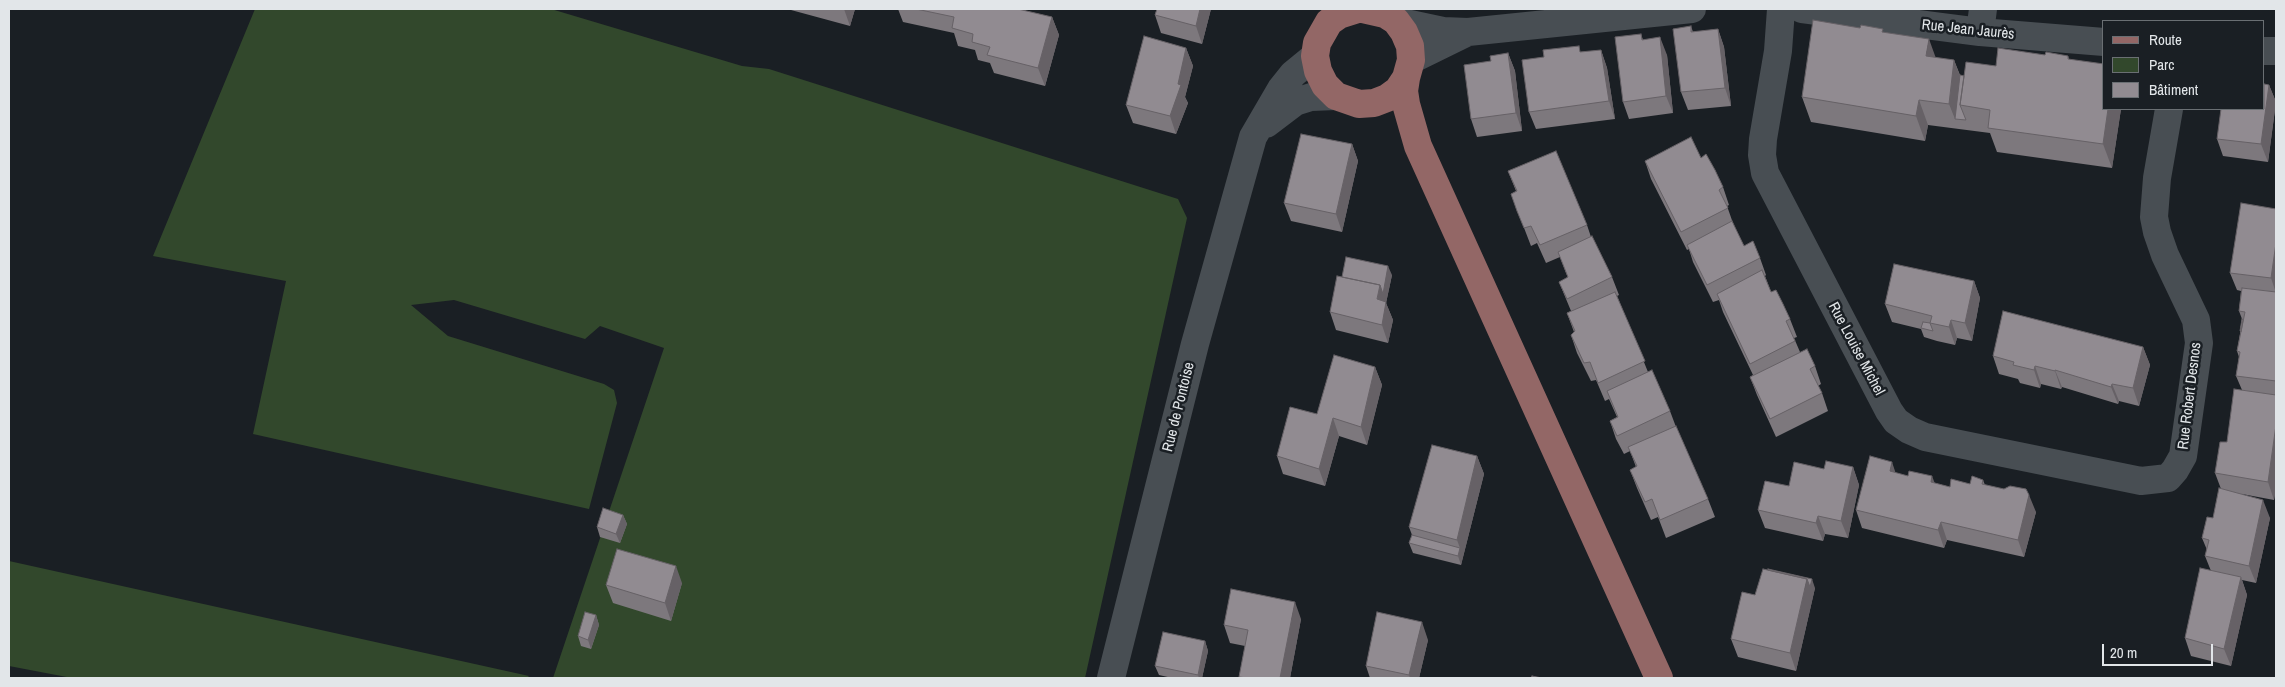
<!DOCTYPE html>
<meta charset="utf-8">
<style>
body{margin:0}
#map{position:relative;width:2285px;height:687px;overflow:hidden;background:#1a1f24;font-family:"Archivo Narrow",sans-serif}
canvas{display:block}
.frame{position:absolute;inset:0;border:10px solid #e2e6e9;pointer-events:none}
.legend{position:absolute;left:2102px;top:20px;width:162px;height:90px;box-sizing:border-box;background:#1a1f24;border:1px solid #6a6f73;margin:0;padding:6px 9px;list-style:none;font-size:15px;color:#e2e6e9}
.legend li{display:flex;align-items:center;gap:10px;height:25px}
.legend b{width:25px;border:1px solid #6a6f73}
.scale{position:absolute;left:2102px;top:644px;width:111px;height:22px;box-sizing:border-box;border:2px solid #e2e6e9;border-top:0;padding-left:6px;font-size:15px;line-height:18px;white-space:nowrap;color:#e2e6e9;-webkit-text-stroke:4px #1a1f24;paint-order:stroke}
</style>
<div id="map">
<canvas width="2285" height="687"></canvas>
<div class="frame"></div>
<ul class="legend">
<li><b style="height:6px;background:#936766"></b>Route</li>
<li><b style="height:14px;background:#32482c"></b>Parc</li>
<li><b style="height:14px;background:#918b91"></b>Bâtiment</li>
</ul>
<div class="scale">20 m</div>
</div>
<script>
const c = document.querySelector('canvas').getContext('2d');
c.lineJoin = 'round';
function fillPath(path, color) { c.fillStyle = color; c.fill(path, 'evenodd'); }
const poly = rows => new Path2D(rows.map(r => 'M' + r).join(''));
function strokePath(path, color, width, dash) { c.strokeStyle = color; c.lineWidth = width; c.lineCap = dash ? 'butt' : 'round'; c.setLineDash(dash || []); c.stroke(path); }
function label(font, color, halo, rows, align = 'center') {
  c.font = font + ' "Archivo Narrow",sans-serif'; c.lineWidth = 5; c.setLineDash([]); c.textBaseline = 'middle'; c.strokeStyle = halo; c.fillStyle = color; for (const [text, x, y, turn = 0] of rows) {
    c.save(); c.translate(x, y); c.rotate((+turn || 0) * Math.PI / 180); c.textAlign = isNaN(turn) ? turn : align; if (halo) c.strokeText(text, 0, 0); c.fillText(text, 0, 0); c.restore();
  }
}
fillPath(poly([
 [255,9,551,9,742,66,769,69,1178,199,1187,218,1085,678,553,678,664,348,600,326,585,339,454,300,411,305,448,336,604,384,614,390,617,403,589,509,253,434,286,281,153,256],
 [9,561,529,676,527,678,72,678,9,666]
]), '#32482c');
strokePath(poly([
 [1781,9,1778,51,1763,139,1762,155,1765,173,1889,411,1896,421,1909,430,1925,437,2141,481,2168,478,2175,470,2183,456,2199,343,2196,320,2165,255,2157,232,2154,217,2157,178,2169,109],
 [1802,9,1980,32,2104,42],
 [1396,21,1443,31,1468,32,1692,9],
 [1980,32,1983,9],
 [2264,51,2276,51],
 [1411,60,1466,33],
 [1266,124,1295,102,1311,97,1336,96],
 [1111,678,1195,344,1253,137,1281,89,1293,74,1315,56]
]), '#484e53', 28);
strokePath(poly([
 [1358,9,1339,15,1329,22,1317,43,1315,56,1318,71,1325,85,1336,96,1359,104,1374,103,1387,98,1398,90,1406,78,1411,60,1410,46,1404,32,1396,21,1385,14,1363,9],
 [1406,78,1404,91,1406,104,1418,146,1659,678]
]), '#936766', 28);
fillPath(poly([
 [791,9,855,9,850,26,791,10],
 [898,9,1018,9,1052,17,1059,35,1045,86,994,73,990,63,978,60,975,50,958,46,954,33,903,22],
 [1157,9,1211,9,1202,44,1161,33,1155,15],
 [1691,26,1693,32,1718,29,1724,47,1731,106,1688,110,1681,92],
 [1884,32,1936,58,1954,60,1960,75,1964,76,1996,66,2045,55,2068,56,2069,59,2104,109,2121,109,2112,168,1997,152,1990,133,1928,125,1925,141,1811,122,1802,97],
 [1641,34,1643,40,1667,55,1673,113,1629,119,1623,102],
 [1186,48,1193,66,1185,97,1188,103,1176,134,1133,123,1126,105],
 [1601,50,1607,68,1615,119,1536,129,1529,112,1544,57],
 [1508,53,1515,71,1522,131,1477,137,1471,119,1491,61],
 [2269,85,2276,102,2268,162,2223,156,2217,139],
 [1352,144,1358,161,1342,232,1291,221,1284,203],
 [1701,158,1723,187,1729,205,1727,206,1734,226,1744,246,1760,258,1766,275,1765,276,1771,292,1790,319,1797,337,1794,338,1800,352,1815,366,1821,384,1818,386,1822,393,1828,411,1776,437,1757,395,1750,377,1753,375,1723,312,1719,300,1713,302,1693,262,1689,249,1687,250,1651,179,1645,161],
 [1508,171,1587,225,1591,237,1612,277,1619,295,1617,296,1648,372,1670,411,1676,427,1708,499,1715,517,1666,538,1658,517,1651,520,1637,488,1630,470,1636,467,1630,451,1624,454,1616,439,1610,421,1617,417,1609,399,1605,401,1596,380,1591,381,1577,353,1571,335,1574,332,1567,313,1571,311,1559,282,1568,278,1560,257,1546,263,1537,243,1531,246,1511,194,1516,191],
 [2276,209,2276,488,2274,500,2242,494,2270,518,2256,583,2242,580,2247,595,2231,666,2191,656,2185,638,2211,571,2205,556,2207,550,2202,538,2213,518,2221,489,2215,473,2227,442,2242,390,2236,376,2239,357,2237,351,2240,334,2240,331,2242,319,2239,311,2241,291,2237,290,2230,273],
 [1392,275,1386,303,1393,320,1388,343,1336,330,1330,312,1342,277],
 [1974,281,1980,298,1972,341,1957,338,1955,345,1937,341,1924,337,1921,329,1892,322,1885,304],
 [2143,347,2150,365,2139,406,2119,401,2118,404,2062,387,2061,389,2041,384,2040,388,2020,383,2018,379,1999,374,1993,356],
 [1375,367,1382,385,1367,445,1339,436,1325,486,1283,474,1277,456,1317,414],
 [1477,456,1484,474,1461,565,1413,553,1409,543,1412,535,1409,527],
 [1853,467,1859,485,1848,538,1825,534,1823,541,1765,528,1758,510,1789,486,1824,469],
 [1896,473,1950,487,1970,484,1983,480,1985,485,2036,512,2024,557,1947,540,1944,548,1862,528,1856,510],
 [623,515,627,524,620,543,600,537,597,527],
 [682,583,671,621,613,603,606,585],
 [1815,588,1796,671,1738,657,1731,639,1755,595],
 [596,615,599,625,591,649,581,646,578,636],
 [1301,619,1290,678,1240,678,1239,677,1245,646,1230,643,1224,625],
 [1428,640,1419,678,1370,678,1366,666],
 [1205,641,1208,651,1202,678,1172,678,1159,675,1155,666]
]), '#7d787d');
fillPath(poly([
 [844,9,855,9,850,26],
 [1200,9,1211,9,1202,44,1196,26],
 [1052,17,1059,35,1045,86,1038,68],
 [1718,29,1724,47,1731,106,1725,88],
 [1660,37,1667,55,1673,113,1666,96],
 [1929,39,1938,64,1926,56],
 [1186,48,1193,66,1185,97,1188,103,1176,134,1170,116],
 [1601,50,1607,68,1615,119,1609,101],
 [1508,53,1515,71,1522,131,1516,113],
 [1954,60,1963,84,1955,119,1949,104],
 [2269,85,2276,102,2268,162,2261,144],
 [1919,100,1928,125,1925,141,1916,116],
 [2108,109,2121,109,2112,168,2103,144],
 [1352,144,1358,161,1342,232,1336,214],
 [2276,243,2276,293,2271,278],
 [1388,266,1392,275,1386,303,1393,320,1388,343,1382,325,1377,299,1380,285],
 [1974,281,1980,298,1972,341,1965,323],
 [1951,320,1957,338,1955,345,1949,327],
 [2143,347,2150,365,2139,406,2133,388],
 [2035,366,2041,384,2040,388,2034,370],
 [1375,367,1382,385,1367,445,1361,427],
 [2055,370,2062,387,2061,389,2055,371],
 [2112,384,2119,401,2118,404,2111,387],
 [1333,418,1339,436,1325,486,1319,469],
 [2276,425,2276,488,2274,500,2268,482],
 [1477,456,1484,474,1461,565,1458,556,1460,548,1457,540],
 [1892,462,1898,480,1890,471],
 [1853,467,1859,485,1848,538,1841,521],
 [1932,476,1939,494,1931,482],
 [2029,495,2036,512,2024,557,2018,540],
 [2263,500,2270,518,2256,583,2249,566],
 [623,515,627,524,620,543,616,534],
 [1818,516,1825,534,1823,541,1816,523],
 [1941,522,1947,540,1944,548,1938,530],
 [676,566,682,583,671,621,665,603],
 [2241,577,2247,595,2231,666,2224,649],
 [1807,579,1812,579,1815,588,1796,671,1790,653],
 [1295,602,1301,619,1290,678,1280,678],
 [596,615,599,625,591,649,588,640],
 [1422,622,1428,640,1419,678,1410,678,1409,675],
 [1205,641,1208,651,1202,678,1199,678,1198,675]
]), '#666166');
const building = poly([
 [916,9,1018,9,1052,17,1038,68,987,55,990,47,972,42,973,34,952,28,954,17,916,9],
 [1157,9,1200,9,1196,26,1155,15,1157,9],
 [1813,20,1860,28,1861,25,1883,29,1882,32,1929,39,1926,56,1954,60,1949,104,1919,100,1916,116,1802,97,1813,20],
 [1691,26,1691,32,1718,29,1725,88,1681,92,1673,29,1691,26],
 [1641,34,1642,40,1660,37,1666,96,1623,102,1615,37,1641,34],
 [1144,36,1186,48,1178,84,1181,85,1170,116,1126,105,1144,36],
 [1579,46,1580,52,1601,50,1609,101,1529,112,1522,60,1544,57,1543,50,1579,46],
 [1998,48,2045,55,2046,52,2068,56,2068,59,2104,64,2104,109,2108,109,2103,144,1988,128,1990,110,1960,105,1966,62,1996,66,1998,48],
 [1508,53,1516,113,1471,119,1464,65,1491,61,1490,56,1508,53],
 [1960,75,1964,76,1960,105,1966,120,1955,119,1960,75],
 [2264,84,2269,85,2261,144,2217,139,2221,109,2264,109,2264,84],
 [1301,134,1352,144,1336,214,1284,203,1301,134],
 [1691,137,1701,158,1706,154,1715,170,1723,187,1719,190,1728,208,1681,232,1645,161,1691,137],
 [1556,151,1587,225,1540,245,1531,226,1524,228,1517,211,1511,194,1517,191,1508,171,1556,151],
 [2241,203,2276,209,2276,243,2271,278,2230,273,2241,203],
 [1732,221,1744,246,1753,241,1760,258,1707,285,1687,245,1732,221],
 [1592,236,1612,277,1567,299,1559,282,1568,277,1558,252,1592,236],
 [1346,257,1388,266,1383,294,1380,285,1342,277,1346,257],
 [1894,264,1974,281,1965,323,1951,320,1949,327,1930,323,1932,316,1885,304,1894,264],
 [1762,270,1771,292,1776,290,1783,304,1790,319,1786,321,1795,341,1750,364,1717,294,1762,270],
 [1337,276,1380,285,1377,299,1386,302,1382,325,1330,312,1337,276],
 [2242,288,2276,292,2276,381,2236,376,2240,352,2237,351,2245,312,2239,311,2242,288],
 [1615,292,1645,361,1598,383,1590,362,1584,363,1571,335,1575,331,1567,313,1615,292],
 [2003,311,2143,347,2133,388,2112,384,2111,387,2055,370,2055,371,2035,366,2034,370,2013,365,2014,362,1993,356,2003,311],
 [2242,319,2243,320,2241,332,2240,331,2242,319],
 [1923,322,1930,323,1933,331,1921,328,1923,322],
 [1807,349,1815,366,1810,369,1822,393,1770,419,1750,377,1807,349],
 [1334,355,1375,367,1361,427,1333,418,1319,469,1277,456,1290,407,1317,414,1334,355],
 [1652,370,1670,411,1617,436,1610,421,1618,417,1607,391,1652,370],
 [2234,389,2276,395,2276,425,2268,482,2215,473,2220,442,2227,442,2234,389],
 [1676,426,1708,499,1660,520,1652,499,1645,502,1630,470,1637,466,1628,447,1676,426],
 [1432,445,1477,456,1457,540,1409,527,1432,445],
 [1870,456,1892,462,1890,471,1908,476,1909,471,1932,476,1931,482,1950,487,1951,479,1970,484,1972,476,1983,480,1982,484,2004,489,2010,486,2026,489,2029,495,2018,540,1941,522,1938,530,1856,510,1870,456],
 [1826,461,1853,467,1841,521,1818,516,1816,523,1758,510,1765,481,1789,486,1794,462,1824,469,1826,461],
 [2219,488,2263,500,2249,566,2205,556,2209,540,2202,538,2207,517,2213,518,2219,488],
 [603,508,623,515,616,534,597,527,603,508],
 [1412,535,1460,548,1458,556,1409,543,1412,535],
 [617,549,676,566,665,603,606,585,617,549],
 [2200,568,2241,577,2224,649,2185,638,2200,568],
 [1763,569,1807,579,1790,653,1731,639,1742,592,1755,595,1763,569],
 [1768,569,1812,579,1810,587,1807,579,1768,570,1768,569],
 [1231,589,1295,602,1280,678,1247,678,1239,677,1248,630,1224,625,1231,589],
 [585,612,596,615,588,640,578,636,585,612],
 [1377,612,1422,622,1409,675,1366,666,1377,612],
 [1163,632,1205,641,1198,675,1155,666,1163,632],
 [1532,676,1542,678,1531,678,1532,676]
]);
fillPath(building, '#918b91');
strokePath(building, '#666166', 1);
label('15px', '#e2e6e9', '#1a1f24', [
 ["Rue Jean Jaurès",1968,30,6],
 ["Rue Louise Michel",1856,349,62],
 ["Rue Robert Desnos",2190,396,-83],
 ["Rue de Pontoise",1179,407,-76]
]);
</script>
